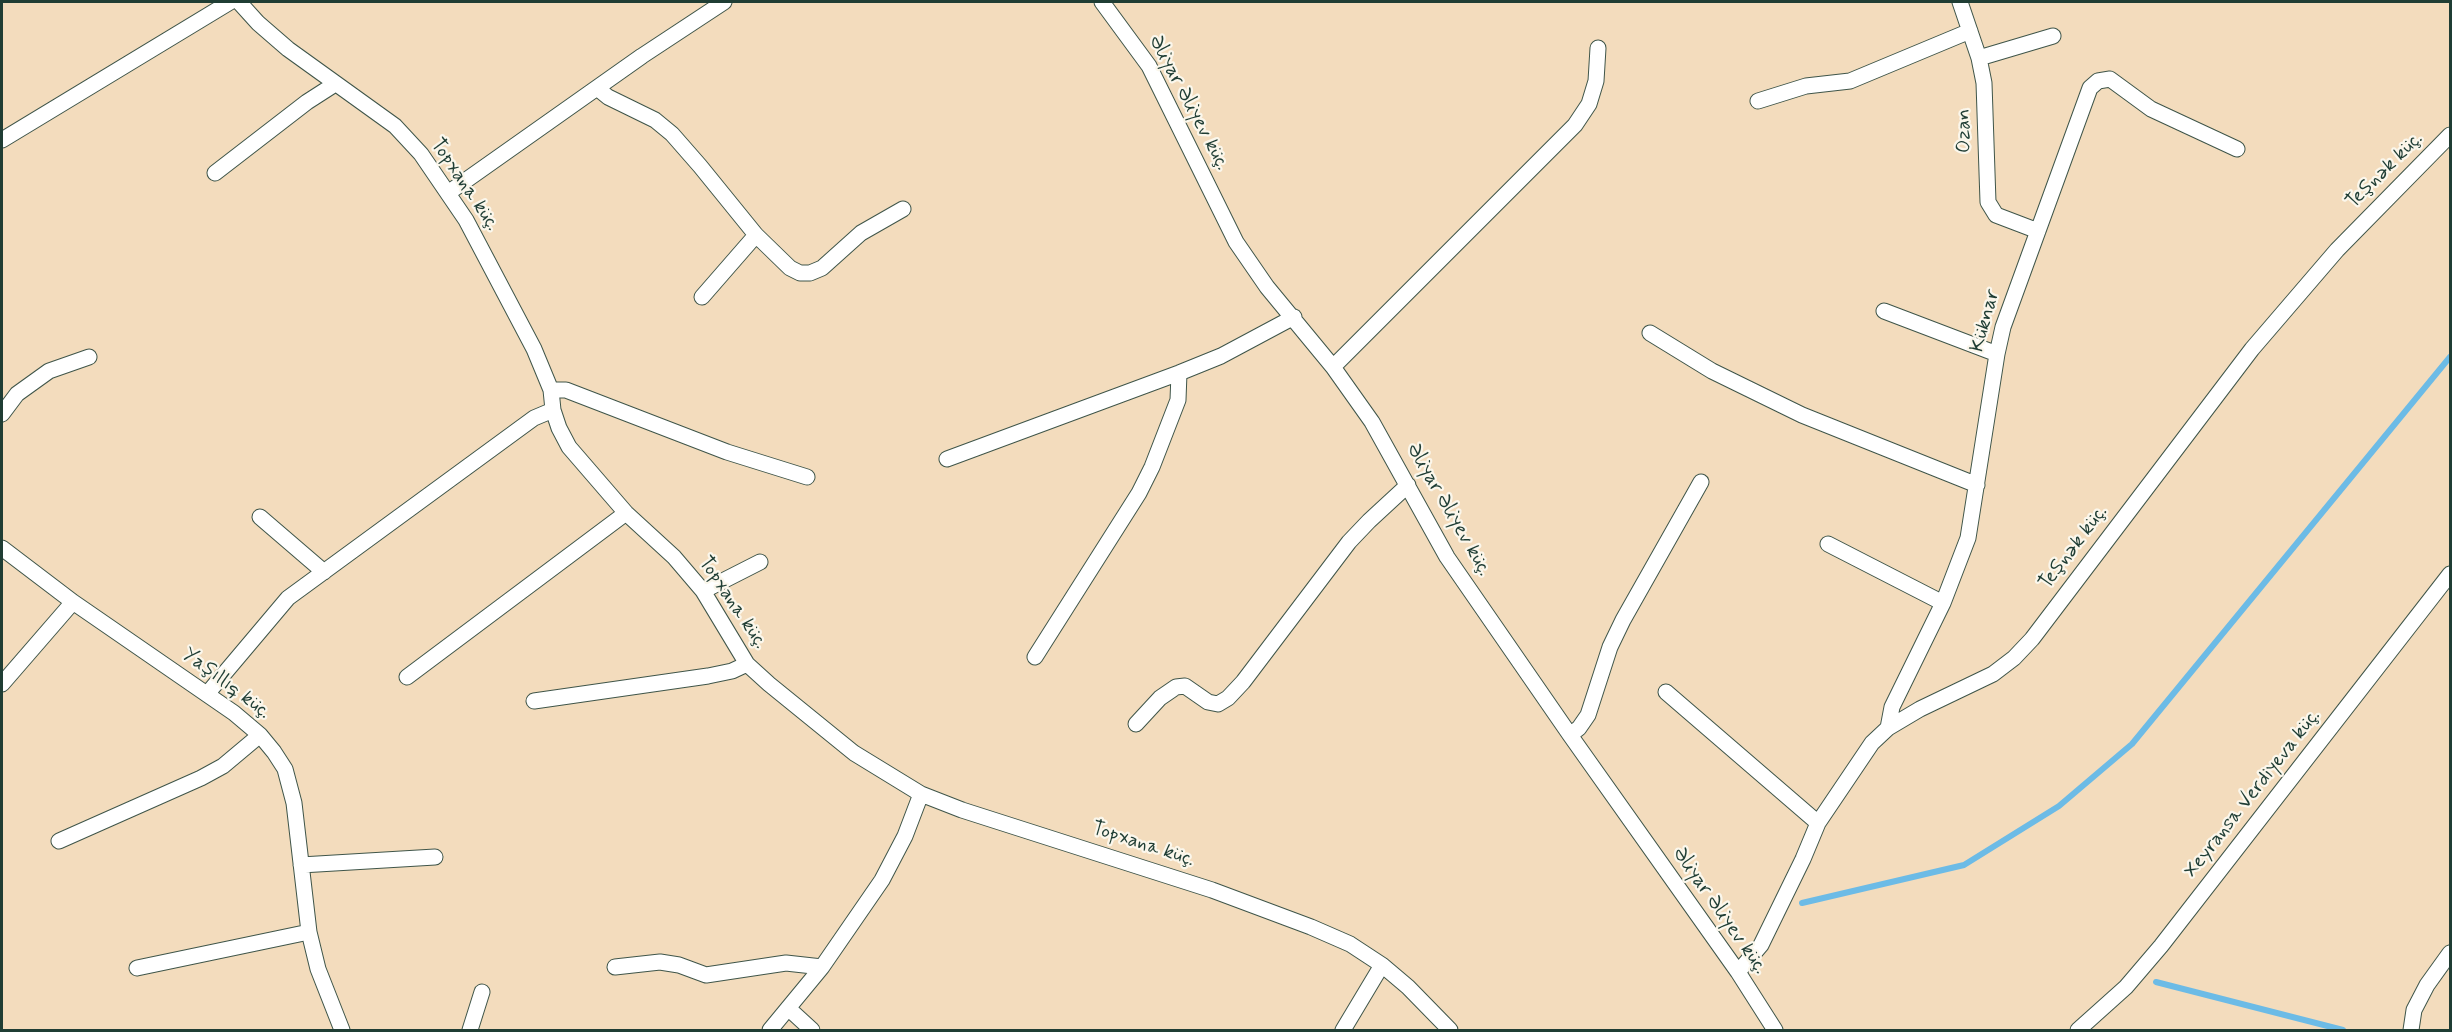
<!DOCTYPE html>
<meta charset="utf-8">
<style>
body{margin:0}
#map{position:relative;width:2452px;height:1032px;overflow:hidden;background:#f3dcbd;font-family:Mynerve,sans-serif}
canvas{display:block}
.frame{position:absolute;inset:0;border:3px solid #1f3d34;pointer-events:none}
</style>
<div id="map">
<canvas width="2452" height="1032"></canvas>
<div class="frame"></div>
</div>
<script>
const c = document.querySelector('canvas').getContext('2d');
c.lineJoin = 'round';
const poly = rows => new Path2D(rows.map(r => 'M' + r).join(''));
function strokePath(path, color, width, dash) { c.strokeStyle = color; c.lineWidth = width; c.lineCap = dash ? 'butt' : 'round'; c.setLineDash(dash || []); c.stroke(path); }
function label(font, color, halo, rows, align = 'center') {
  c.font = font + ' Mynerve,sans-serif'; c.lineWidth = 4.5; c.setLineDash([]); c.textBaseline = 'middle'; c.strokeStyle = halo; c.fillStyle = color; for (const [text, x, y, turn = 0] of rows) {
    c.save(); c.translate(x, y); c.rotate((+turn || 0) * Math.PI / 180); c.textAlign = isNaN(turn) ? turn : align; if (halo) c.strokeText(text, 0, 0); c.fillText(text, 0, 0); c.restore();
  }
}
strokePath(poly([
 [1802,903,1964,865,2059,806,2132,744,2450,357],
 [2156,982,2343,1030]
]), '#6cbbe6', 6);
const street = poly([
 [239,2,258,23,288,49,395,126,421,154,466,220,534,349,551,390,553,410,559,428,569,447,626,513,674,557,703,591,747,664,769,684,854,753,921,794,962,810,1212,890,1311,927,1350,944,1382,965,1408,987,1450,1030],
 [1102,2,1149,66,1236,242,1267,287,1333,367,1372,422,1447,557,1570,735,1738,972,1775,1030],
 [1960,2,1979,58,1984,83,1988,202,1996,215,2038,231],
 [1979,58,2053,36],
 [597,88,608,97,655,120,672,134,700,166,756,235,790,268,800,273,810,273,822,268,861,233,903,209],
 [1758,101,1806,86,1850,81,1970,31],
 [2,140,230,2],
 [215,173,307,102,335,84],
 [448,193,642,56,724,2],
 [702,297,756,235],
 [1884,311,1997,354],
 [1650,333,1712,371,1802,415,1977,485],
 [1333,367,1575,125,1589,104,1596,81,1598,48],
 [551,390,566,390,727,452,807,477],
 [2,414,17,394,49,371,89,357],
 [947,459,1179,373,1221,356,1294,317],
 [260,517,324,572],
 [1828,544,1943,603],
 [2,548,73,602,234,713,260,735,274,752,285,769,294,803,309,932,318,969,342,1030],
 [703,591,760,562],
 [1035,657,1139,493,1152,467,1178,400,1179,373],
 [407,677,626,513],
 [2,684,73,602],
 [1666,692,1818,823],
 [207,694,288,598,534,418,553,410],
 [534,701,708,676,732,671,747,664],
 [1136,724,1160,698,1176,687,1185,686,1208,702,1218,704,1228,698,1243,682,1349,542,1369,521,1408,485],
 [1888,728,1892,707,1943,603,1968,538,1997,354,2003,327,2090,88,2098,81,2110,79,2151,109,2237,149],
 [1570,735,1579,728,1588,715,1610,647,1623,620,1701,482],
 [59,841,201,778,223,766,260,735],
 [301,865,435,857],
 [615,967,660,962,679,965,706,975,786,963,822,967],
 [137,968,309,932],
 [1738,972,1761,945,1803,859,1818,823,1872,743,1888,728,1920,709,1993,674,2014,658,2032,639,2252,349,2337,250,2450,135],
 [788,1008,812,1030],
 [470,1030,482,992],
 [770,1030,822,967,882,880,905,836,921,794],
 [1343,1030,1382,965],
 [2078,1030,2126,987,2161,946,2450,574],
 [2411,1030,2414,1010,2427,985,2450,953]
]);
strokePath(street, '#3f5549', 17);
strokePath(street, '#fff', 15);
label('20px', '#1f3d34', '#fbf7ec', [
 ["Əliyar Əliyev küç.",1188,103,62],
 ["Ozan",1965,131,-91],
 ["Teşnək küç.",2385,171,-45],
 ["Topxana küç.",464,185,56],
 ["Küknar",1986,321,-75],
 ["Əliyar Əliyev küç.",1448,510,60],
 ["Teşnək küç.",2074,548,-53],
 ["Topxana küç.",732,603,56],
 ["Yaşıllıq küç.",226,684,37],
 ["Xeyransa Verdiyeva küç.",2253,794,-52],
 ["Topxana küç.",1143,845,18],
 ["Əliyar Əliyev küç.",1719,911,55]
]);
</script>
